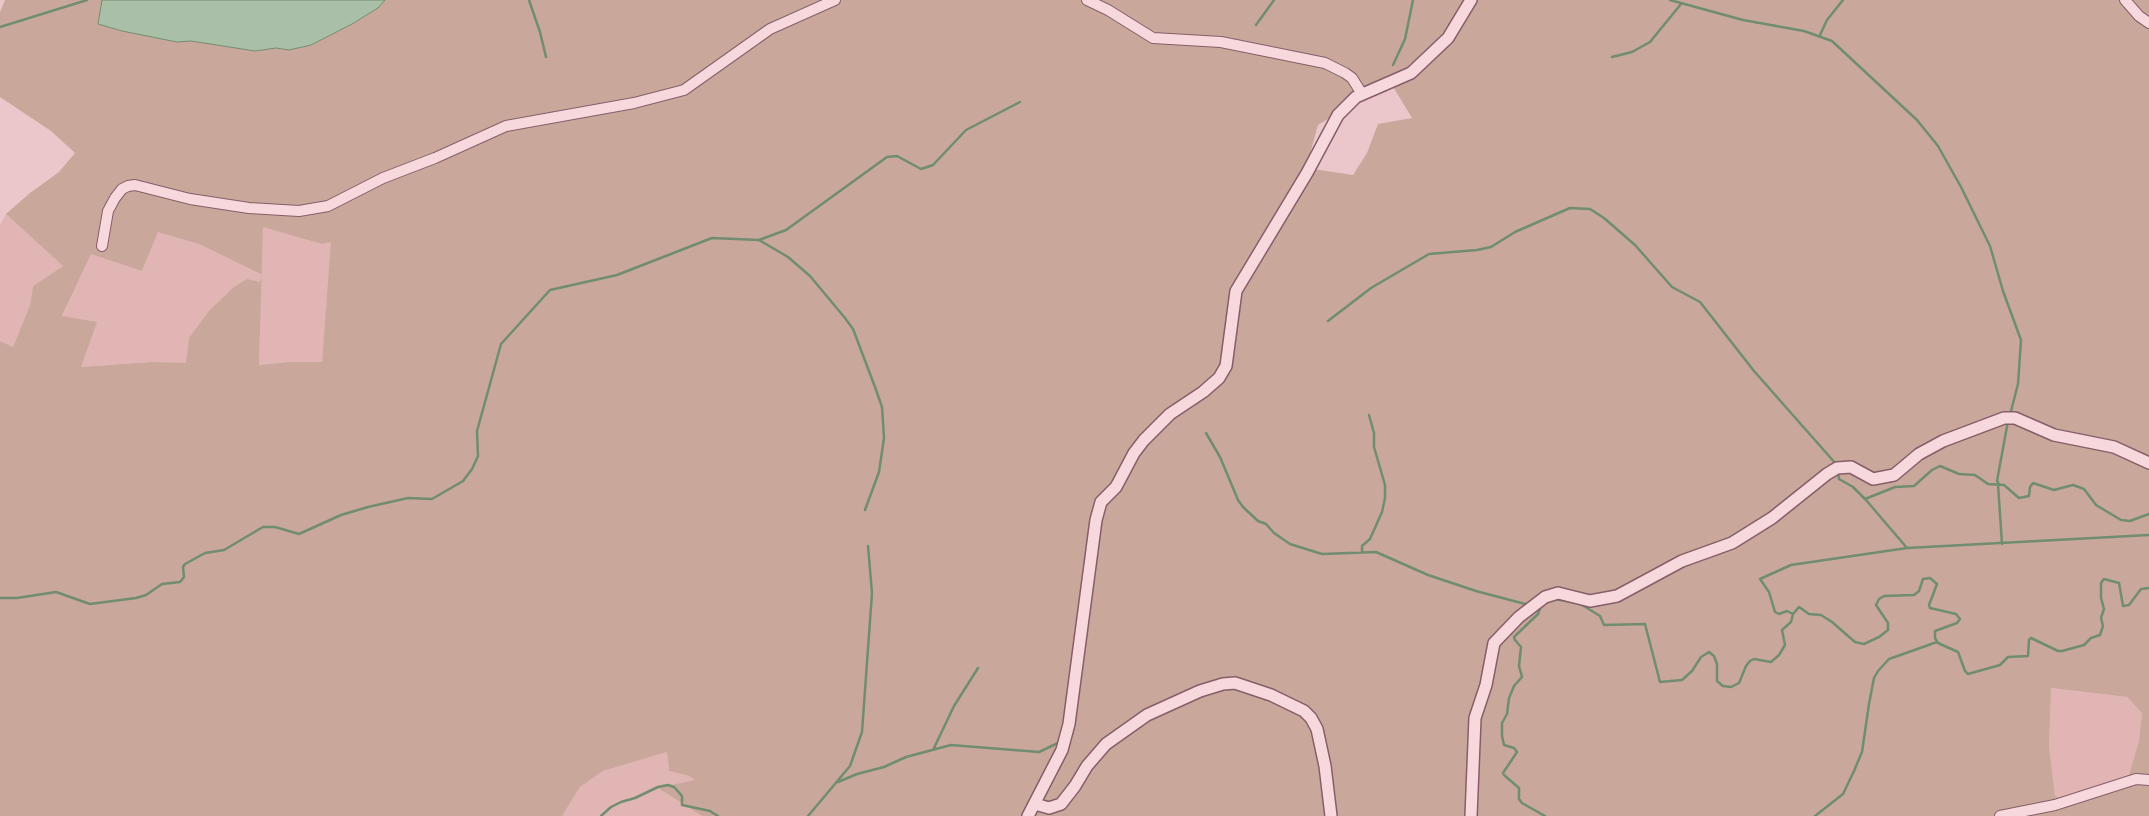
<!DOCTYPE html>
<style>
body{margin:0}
canvas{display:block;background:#ebc6cb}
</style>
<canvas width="2149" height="816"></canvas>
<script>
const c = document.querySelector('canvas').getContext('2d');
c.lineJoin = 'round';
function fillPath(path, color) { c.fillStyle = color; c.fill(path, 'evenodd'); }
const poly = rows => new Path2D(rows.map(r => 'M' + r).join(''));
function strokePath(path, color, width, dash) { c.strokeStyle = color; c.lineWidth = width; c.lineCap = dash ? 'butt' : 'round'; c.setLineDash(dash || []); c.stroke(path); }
fillPath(poly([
 [6,214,63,266,33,286,30,305,13,347,0,341,0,225],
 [263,226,322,244,332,241,322,362,289,362,259,365,261,279,260,282,189,338,187,364,151,362,80,367,62,317,91,253,142,271,158,231,199,244,261,275],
 [2050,688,2127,697,2142,713,2139,741,2128,778,2066,801,2055,797,2049,746],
 [667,752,669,771,689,776,696,781,658,788,702,816,562,816,580,787,603,771]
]), '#e1b5b4');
fillPath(poly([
 [5,0,102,0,98,24,122,31,177,42,191,41,255,51,276,48,289,50,311,45,352,24,378,8,385,0,2149,0,2149,816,702,816,658,788,695,780,689,776,669,771,667,752,603,771,580,787,562,816,0,816,0,341,13,347,30,305,33,286,63,266,6,214,30,193,59,172,75,153,51,131,0,97,0,12],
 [1392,85,1412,118,1378,124,1367,153,1353,175,1306,168,1318,125,1341,111],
 [263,227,322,244,331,242,322,362,289,362,259,365],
 [158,232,199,244,262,275,260,282,247,279,234,287,209,311,189,338,186,363,151,362,81,367,97,322,62,316,91,254,142,271],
 [2051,688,2127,697,2142,713,2139,741,2128,778,2066,801,2055,796,2049,746]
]), '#c9a89b');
const water = poly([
 [102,0,385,0,378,8,352,24,311,45,289,50,276,48,255,51,191,41,177,42,122,31,98,24,102,0]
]);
fillPath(water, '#aabfa7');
strokePath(water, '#718d6f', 1);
strokePath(poly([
 [529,0,540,32,546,57],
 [1670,0,1743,20,1804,31,1832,41,1917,120,1938,146,1961,187,1990,246,2003,291,2021,340,2018,384,2010,415],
 [1256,25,1274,0],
 [0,27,87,0],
 [1820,35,1827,20,1843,0],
 [1612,57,1632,52,1650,42,1681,4],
 [1393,65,1405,39,1413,0],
 [759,240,788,257,810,276,845,318,853,329,875,387,882,407,884,438,879,472,865,510],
 [1328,321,1371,288,1429,254,1477,250,1491,247,1515,232,1570,208,1590,209,1604,218,1635,245,1672,287,1700,302,1754,371,1836,464],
 [1206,433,1220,457,1238,500,1243,507,1258,521,1266,524,1274,533,1290,544,1322,554,1376,552,1428,575,1476,591,1529,605],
 [1838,471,1839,479,1853,487,1866,500,1907,548],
 [1998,484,2002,544],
 [1999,484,1997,481,2008,421],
 [1865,499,1895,487,1914,486,1932,470,1940,466,1959,474,1975,475,1988,484,2004,485,2019,498,2029,496,2030,487,2033,483,2054,490,2073,485,2084,489,2096,505,2121,520,2130,521,2149,514],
 [1362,552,1362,546,1370,539,1382,512,1385,498,1385,485,1374,447,1374,433,1369,415],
 [0,598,17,598,56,592,90,604,136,598,146,595,162,584,180,582,184,577,183,567,185,564,205,553,224,550,263,527,275,527,299,534,341,515,368,507,408,498,432,499,463,481,472,469,478,456,477,431,501,344,550,290,617,275,712,238,759,240,786,230,887,157,897,156,921,169,933,165,966,130,1020,102],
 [1554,599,1573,602],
 [1579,603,1600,616,1604,625,1645,624,1660,682,1682,680,1692,671,1701,657,1709,652,1714,656,1717,664,1717,681,1723,686,1731,687,1739,683,1746,666,1750,661,1754,659,1771,662,1779,655,1785,645,1782,630,1791,622,1793,614,1799,607,1809,614,1821,615,1832,622,1855,642,1864,644,1879,637,1888,630,1888,623,1876,605,1879,599,1884,596,1914,595,1919,591,1923,579,1930,578,1937,584,1929,605,1930,608,1956,614,1960,619,1957,623,1935,631,1935,638,1938,643,1958,652,1965,671,1968,674,2000,665,2008,657,2028,656,2029,640,2031,638,2058,651,2062,651,2084,645,2091,638,2100,635,2103,626,2101,618,2104,609,2101,598,2101,583,2104,579,2119,583,2123,606,2129,605,2141,589,2149,588],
 [1541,606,1538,614,1514,637,1515,640,1521,647,1519,666,1522,677,1514,686,1509,698,1507,714,1502,723,1502,736,1504,745,1514,748,1517,752,1503,773,1504,775,1519,788,1519,799,1522,803,1545,816],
 [1793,614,1787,611,1779,614,1775,612,1769,592,1760,579,1791,565,1907,548,2149,535],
 [934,748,954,706,978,668],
 [838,782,857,774,884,767,906,757,951,745,1039,752,1058,743],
 [601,816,611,807,621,802,635,798,658,787,668,785,674,787,682,796,682,805,710,811,718,816],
 [808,816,850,766,862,732,872,593,868,546],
 [1815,816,1843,794,1854,771,1862,752,1869,704,1874,678,1878,671,1889,659,1937,642]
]), '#718d6f', 2.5);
const minor = poly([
 [1087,0,1108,10,1153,38,1221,42,1325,63,1345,73,1352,78,1362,94],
 [2125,0,2139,16,2149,23],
 [102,246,108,211,115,198,122,189,128,186,135,185,190,199,249,208,299,211,328,206,383,178,435,158,506,126,634,103,684,90,770,29,835,0],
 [2000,816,2055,805,2136,779,2149,780]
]);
const tertiary = poly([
 [1035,804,1049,808,1061,804,1075,786,1087,766,1106,744,1147,715,1200,691,1223,684,1235,683,1271,695,1304,711,1311,718,1317,729,1325,766,1331,816],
 [1028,816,1062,750,1069,724,1096,520,1101,502,1116,487,1134,453,1144,440,1170,414,1203,392,1219,378,1226,366,1236,291,1307,173,1338,115,1356,97,1411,73,1448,38,1471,0],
 [1471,816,1475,718,1486,685,1494,643,1519,617,1545,597,1558,593,1590,601,1617,596,1682,561,1732,543,1772,518,1827,474,1837,468,1851,467,1873,479,1894,475,1919,454,1943,441,2004,418,2015,418,2054,435,2114,447,2149,463]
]);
strokePath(minor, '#865d69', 12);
strokePath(tertiary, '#865d69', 14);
strokePath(minor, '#f7d9dd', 10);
strokePath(tertiary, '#f7d9dd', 11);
</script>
